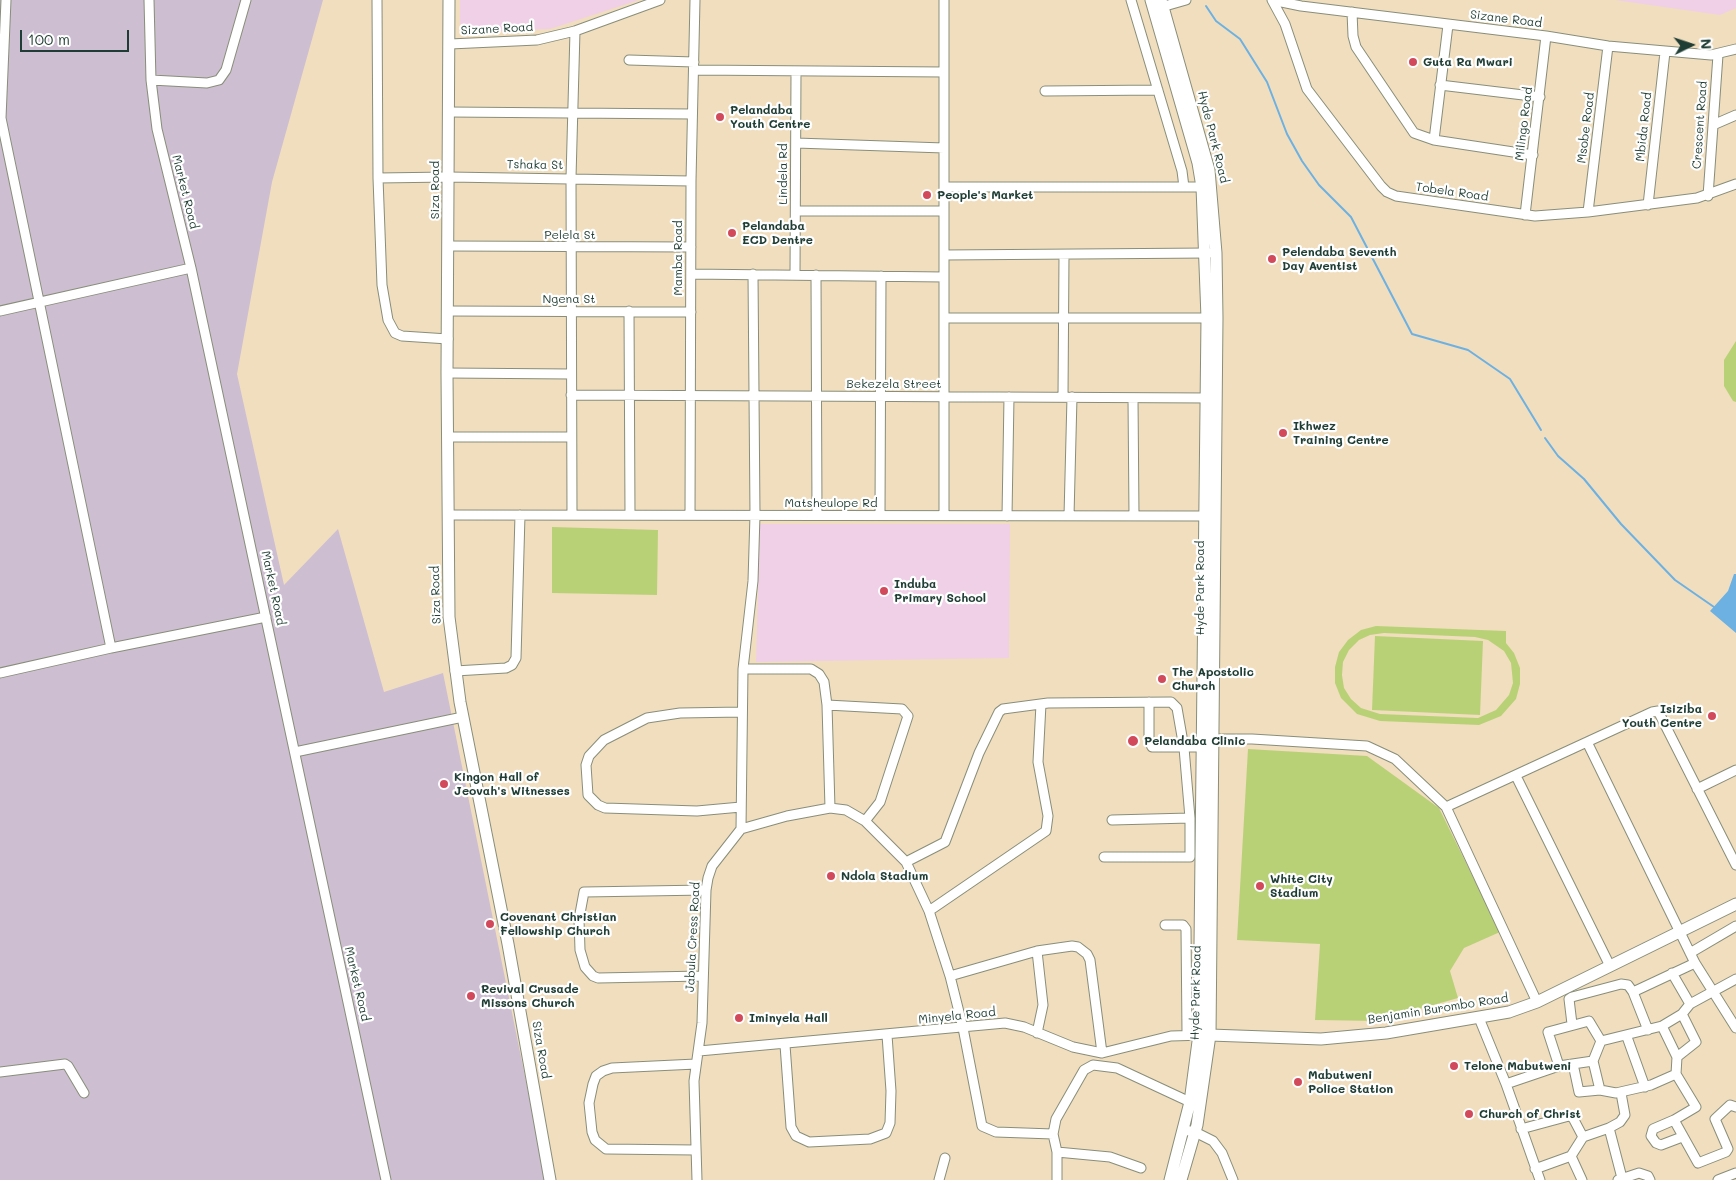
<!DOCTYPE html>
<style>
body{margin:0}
#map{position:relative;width:1736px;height:1180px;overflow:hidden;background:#f1debe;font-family:Mali,sans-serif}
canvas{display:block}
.north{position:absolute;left:1666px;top:20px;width:50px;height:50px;-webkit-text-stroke:4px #fff;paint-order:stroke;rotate:86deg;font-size:14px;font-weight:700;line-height:20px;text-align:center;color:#1f3d34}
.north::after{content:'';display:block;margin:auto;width:18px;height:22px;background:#1f3d34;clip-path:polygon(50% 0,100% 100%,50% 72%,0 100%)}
.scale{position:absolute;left:20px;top:30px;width:109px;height:22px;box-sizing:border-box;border:2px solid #1f3d34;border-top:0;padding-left:6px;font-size:15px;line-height:18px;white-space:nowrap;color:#1f3d34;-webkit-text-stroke:4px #fff;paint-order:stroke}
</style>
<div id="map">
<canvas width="1736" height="1180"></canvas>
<div class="north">N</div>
<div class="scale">100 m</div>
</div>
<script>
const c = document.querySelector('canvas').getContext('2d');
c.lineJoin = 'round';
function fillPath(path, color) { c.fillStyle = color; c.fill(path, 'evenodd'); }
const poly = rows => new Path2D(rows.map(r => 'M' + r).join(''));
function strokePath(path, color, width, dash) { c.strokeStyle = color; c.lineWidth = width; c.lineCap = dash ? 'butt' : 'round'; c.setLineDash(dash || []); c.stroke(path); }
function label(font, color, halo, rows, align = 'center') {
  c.font = font + ' Mali,sans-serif'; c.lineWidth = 4.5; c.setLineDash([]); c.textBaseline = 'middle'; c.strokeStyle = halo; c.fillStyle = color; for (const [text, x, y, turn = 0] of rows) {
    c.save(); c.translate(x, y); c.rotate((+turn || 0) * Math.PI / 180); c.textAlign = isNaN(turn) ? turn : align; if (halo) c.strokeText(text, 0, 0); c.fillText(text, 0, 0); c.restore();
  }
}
fillPath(poly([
 [460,0,639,0,550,29,477,32,460,24],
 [1615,0,1736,0,1736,8,1720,15],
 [760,524,1010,524,1009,658,756,662]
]), '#efd0e6');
fillPath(poly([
 [0,0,323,0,272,182,237,374,284,585,338,529,384,692,443,673,546,1180,0,1180]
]), '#cdbed2');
fillPath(poly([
 [1736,341,1736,402,1733,401,1724,386,1724,360],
 [552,527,658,530,657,595,552,593],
 [1376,626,1506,631,1506,643,1514,653,1520,668,1520,684,1516,699,1501,716,1479,725,1380,721,1357,714,1341,698,1335,683,1335,667,1339,652,1348,640,1361,630],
 [1384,633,1475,637,1488,640,1504,651,1511,663,1513,683,1509,695,1496,710,1478,718,1380,714,1361,708,1351,699,1344,688,1342,675,1343,662,1349,650,1359,640,1370,635],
 [1375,636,1483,641,1480,715,1372,710],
 [1248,749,1367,756,1439,808,1500,932,1464,948,1450,971,1458,998,1377,1021,1315,1020,1320,944,1237,940]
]), '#b9d176');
fillPath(poly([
 [1734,574,1736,574,1736,633,1710,611,1728,591]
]), '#6cb1e2');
strokePath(poly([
 [1206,6,1216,21,1240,39,1267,82,1287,134,1302,161,1319,185,1351,217,1412,334,1468,350,1510,379,1541,430],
 [1545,438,1558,456,1584,479,1621,524,1675,580,1714,607]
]), '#6cb1e2', 2);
const minor = poly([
 [6,0,1,118,111,648],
 [149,0,151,80,157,129,191,268,386,1180],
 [377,0,378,178,382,285,388,320,395,333,402,336,448,339],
 [1131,0,1182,171,1184,187],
 [1272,0,1285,24,1307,89,1381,186,1387,192,1396,196,1535,216,1588,212,1697,198,1736,184],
 [1272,0,1301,6,1546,36,1608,46,1711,55,1736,49],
 [1158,8,1186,0],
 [1352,12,1353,36,1356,47,1414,133,1434,140,1533,155],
 [450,44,537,40,575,31,660,0],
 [629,60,694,62],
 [694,70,944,72],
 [151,80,207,83,219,80,226,70,246,0],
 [1440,85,1540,97],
 [1045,91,1158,90],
 [449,112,692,114],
 [1713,125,1736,115],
 [1434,140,1448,25],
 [796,143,944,148],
 [378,178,449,177,691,181],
 [944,187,1206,187],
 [1708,196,1718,55],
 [1648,205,1665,52],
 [796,211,944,211],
 [1588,212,1608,46],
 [1525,215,1546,36],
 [449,246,691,247],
 [944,255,1209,253],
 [691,274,944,277],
 [795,275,796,72],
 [816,275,817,515],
 [0,311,191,268],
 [448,311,691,312],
 [629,311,630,515],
 [944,318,1211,318],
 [447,373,571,374],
 [571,395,1211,398],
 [1063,397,1064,255],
 [1133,398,1134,516],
 [448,437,571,437],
 [448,515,1210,516],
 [572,515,571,178,575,31],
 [690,515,691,181,695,0],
 [880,515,881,276],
 [944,515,944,0],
 [1007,516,1009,397],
 [1069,516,1072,397],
 [743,669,811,669,819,674,824,682,827,705,830,808],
 [455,671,506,668,512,665,516,658,520,515],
 [0,673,111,648,266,617],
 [1149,702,1149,741,1152,747,1209,747],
 [827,705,902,709,908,716,880,802,865,821],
 [1207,739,1252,739,1367,746,1395,759,1446,807,1537,1002],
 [1587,742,1695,963,1736,1028],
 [295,752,463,717],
 [1516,776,1610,966],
 [1697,789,1736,770],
 [741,807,697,811,605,808,598,805,588,795,586,765,589,756,604,740,647,718,680,713,742,712],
 [1446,807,1652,712,1658,711,1736,865],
 [1112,820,1190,818],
 [741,829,743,669,753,581,755,515,753,274],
 [906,862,945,842,979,753,999,712,1003,709,1048,703,1171,702,1177,708,1184,748,1190,818,1190,857,1104,857],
 [929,911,1046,831,1048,816,1038,762,1041,704],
 [1165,925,1183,925,1186,929,1187,1034],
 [1690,953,1736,926],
 [1672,973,1690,1004],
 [703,976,598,978,593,976,585,967,580,950,579,919,584,892,706,890],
 [950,976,1037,951,1072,946,1078,947,1087,954,1090,960,1102,1053],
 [1633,992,1695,963],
 [1479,1018,1506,1084,1540,1180],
 [1572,1024,1569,999,1572,997,1621,984,1628,985,1633,992,1648,1030],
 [1662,1026,1677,1057,1676,1074,1696,1107,1674,1120,1698,1163,1726,1152,1728,1149,1715,1119,1730,1105,1736,1107],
 [1037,1033,1043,1005,1037,951],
 [1627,1037,1645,1087],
 [785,1045,791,1127,796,1136,809,1142,870,1139,886,1133,890,1123,891,1091,887,1035],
 [699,1051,1005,1023,1024,1027,1073,1047,1102,1053,1171,1036,1205,1035],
 [1677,1057,1696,1042,1682,1014],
 [1593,1061,1600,1090,1616,1093,1651,1085,1676,1074],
 [1573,1064,1579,1092,1600,1090],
 [1559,1066,1548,1032,1589,1021,1601,1041],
 [0,1072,65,1064,68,1066,84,1093],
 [1506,1084,1559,1066,1593,1061,1601,1041,1662,1026,1682,1014,1690,1004,1736,979],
 [1674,1120,1653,1129,1651,1136,1656,1143,1661,1145,1682,1137],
 [1609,1128,1620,1122,1625,1115,1621,1093],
 [1521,1129,1569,1116,1573,1118,1583,1137,1609,1128,1622,1178],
 [1184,1130,1195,1132,1213,1141,1222,1153,1233,1180],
 [695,1150,606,1149,595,1140,592,1132,589,1103,593,1084,596,1076,603,1071,612,1068,696,1064],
 [1057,1152,1110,1157,1141,1168],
 [1571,1156,1583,1137],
 [1535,1169,1571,1156,1582,1180],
 [697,1180,694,1081,702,1023,706,890,708,878,712,866,741,829,787,816,830,808,846,810,865,821,906,862,929,911,950,976,963,1028,982,1126,996,1132,1053,1134],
 [939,1180,945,1158],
 [1057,1180,1057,1152,1053,1134,1056,1119,1084,1070,1093,1065,1117,1068,1190,1102],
 [1618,1180,1639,1173,1648,1176,1650,1180],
 [1718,1180,1736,1173]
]);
const tertiary = poly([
 [449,0,447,373,449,617,460,702,508,944,550,1180],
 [1151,0,1198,163,1202,187,1207,318,1199,1034,1190,1102,1170,1180],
 [1161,0,1209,170,1216,253,1217,318,1210,1035,1197,1125,1181,1180],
 [1210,1035,1321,1039,1386,1033,1509,1012,1537,1002,1736,904]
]);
strokePath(minor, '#888e79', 11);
strokePath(tertiary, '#888e79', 13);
strokePath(minor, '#fff', 9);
strokePath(tertiary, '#fff', 11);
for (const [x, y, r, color] of [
 [1413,62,5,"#d1495b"],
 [720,117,5,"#d1495b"],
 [927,195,5,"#d1495b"],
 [732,233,5,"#d1495b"],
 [1272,259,5,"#d1495b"],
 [1283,433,5,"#d1495b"],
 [884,591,5,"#d1495b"],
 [1162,679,5,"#d1495b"],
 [1712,716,5,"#d1495b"],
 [1133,741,6,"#d1495b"],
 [444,784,5,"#d1495b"],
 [831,876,5,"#d1495b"],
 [1260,886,5,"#d1495b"],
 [490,924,5,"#d1495b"],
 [471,996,5,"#d1495b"],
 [739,1018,5,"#d1495b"],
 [1454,1066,5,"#d1495b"],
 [1298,1082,5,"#d1495b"],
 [1469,1114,5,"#d1495b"]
]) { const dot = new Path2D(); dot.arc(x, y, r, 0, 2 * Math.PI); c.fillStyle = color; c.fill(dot); strokePath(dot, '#fff', 2); }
label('12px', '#1f3d34', '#fff', [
 ["Sizane Road",1506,19,7],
 ["Sizane Road",497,29,-3],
 ["Milingo Road",1524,124,-83],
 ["Crescent Road",1700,125,-86],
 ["Mbida Road",1644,127,-84],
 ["Msobe Road",1586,128,-83],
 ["Hyde Park Road",1213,137,76],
 ["Tshaka St",535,165,1],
 ["Lindela Rd",783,174,-90],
 ["Siza Road",435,190,-90],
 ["Market Road",185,192,76],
 ["Tobela Road",1452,192,8],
 ["Pelela St",570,235],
 ["Mamba Road",678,258,-90],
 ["Ngena St",569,299],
 ["Bekezela Street",894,384],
 ["Matsheulope Rd",831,503],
 ["Market Road",273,588,78],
 ["Hyde Park Road",1200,588,-90],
 ["Siza Road",436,595,-92],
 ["Jabula Cress Road",693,937,-87],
 ["Market Road",357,984,77],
 ["Hyde Park Road",1196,993,-89],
 ["Benjamin Burombo Road",1438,1009,-9],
 ["Minyela Road",957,1016,-6],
 ["Siza Road",541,1050,80]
]);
label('bold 12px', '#1f3d34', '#fff', [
 ["Guta Ra Mwari",1423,62],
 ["Pelandaba",730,110],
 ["Youth Centre",730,124],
 ["People's Market",937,195],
 ["Pelandaba",742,226],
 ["ECD Dentre",742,240],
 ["Pelendaba Seventh",1282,252],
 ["Day Aventist",1282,266],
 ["Ikhwez",1293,426],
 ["Training Centre",1293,440],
 ["Induba",894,584],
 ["Primary School",894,598],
 ["The Apostolic",1172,672],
 ["Church",1172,686],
 ["Isiziba",1702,709,"right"],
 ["Youth Centre",1702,723,"right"],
 ["Pelandaba Clinic",1144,741],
 ["Kingon Hall of",454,777],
 ["Jeovah's Witnesses",454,791],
 ["Ndola Stadium",841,876],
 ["White City",1270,879],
 ["Stadium",1270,893],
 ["Covenant Christian",500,917],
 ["Fellowship Church",500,931],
 ["Revival Crusade",481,989],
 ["Missons Church",481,1003],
 ["Iminyela Hall",749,1018],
 ["Telone Mabutweni",1464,1066],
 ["Mabutweni",1308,1075],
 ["Police Station",1308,1089],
 ["Church of Christ",1479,1114]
], 'left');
</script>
